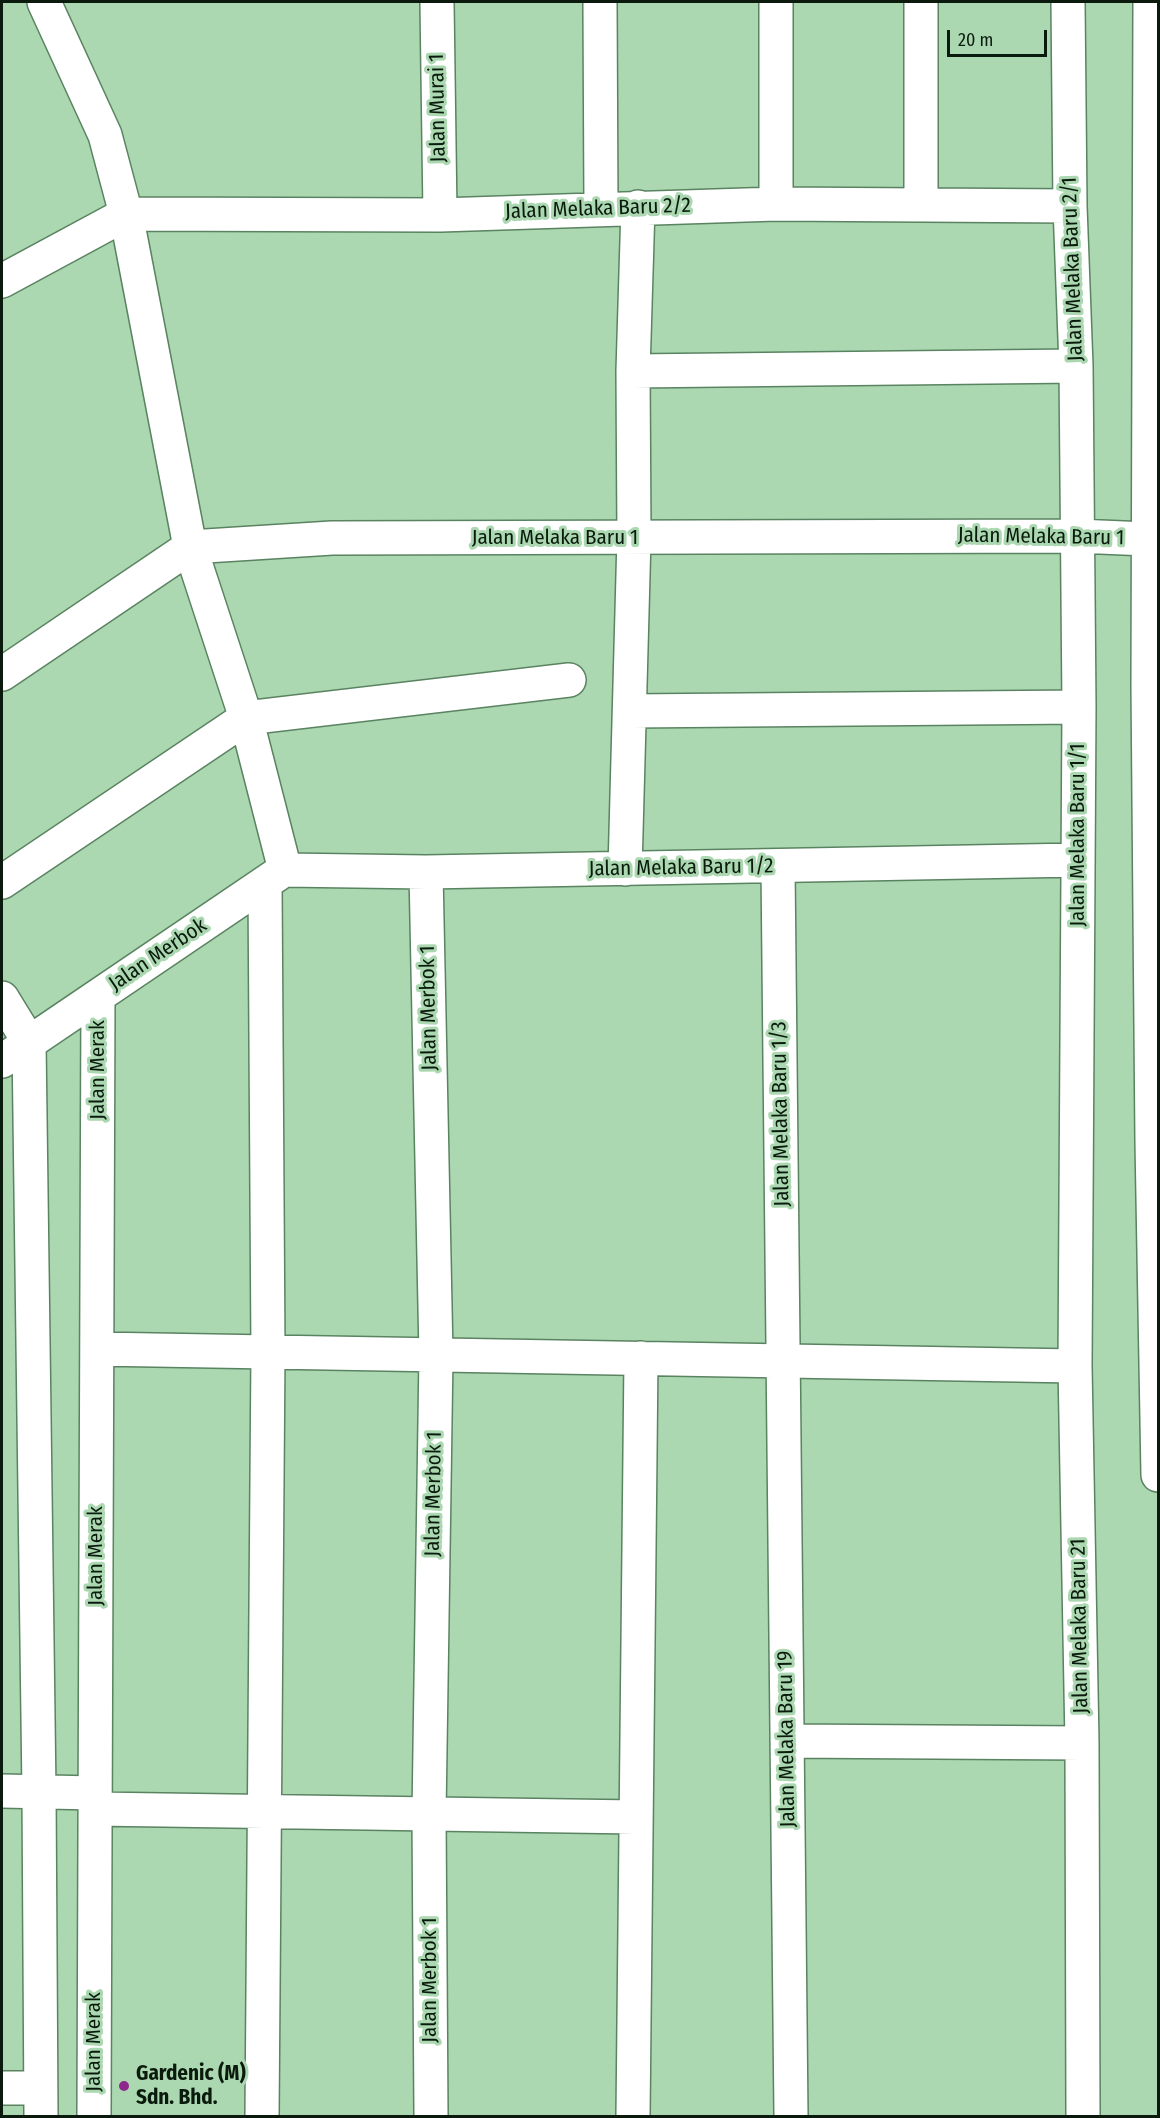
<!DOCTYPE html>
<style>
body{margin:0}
#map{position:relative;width:1160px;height:2118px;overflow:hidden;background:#abd7b1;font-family:"Fira Sans Condensed",sans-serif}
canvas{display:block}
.frame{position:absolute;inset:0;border:3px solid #0a1b0d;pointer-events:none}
.scale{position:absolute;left:947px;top:30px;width:100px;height:27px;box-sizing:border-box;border:3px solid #0a1b0d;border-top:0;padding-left:8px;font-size:18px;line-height:21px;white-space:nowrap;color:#0a1b0d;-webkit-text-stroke:4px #abd7b1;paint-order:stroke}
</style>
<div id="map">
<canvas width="1160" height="2118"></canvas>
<div class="frame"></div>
<div class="scale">20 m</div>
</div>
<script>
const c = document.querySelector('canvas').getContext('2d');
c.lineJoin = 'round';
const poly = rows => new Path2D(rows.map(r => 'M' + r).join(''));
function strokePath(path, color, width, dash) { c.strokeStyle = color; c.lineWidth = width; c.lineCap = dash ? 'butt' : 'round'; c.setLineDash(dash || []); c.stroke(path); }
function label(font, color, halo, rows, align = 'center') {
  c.font = font + ' "Fira Sans Condensed",sans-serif'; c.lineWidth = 6; c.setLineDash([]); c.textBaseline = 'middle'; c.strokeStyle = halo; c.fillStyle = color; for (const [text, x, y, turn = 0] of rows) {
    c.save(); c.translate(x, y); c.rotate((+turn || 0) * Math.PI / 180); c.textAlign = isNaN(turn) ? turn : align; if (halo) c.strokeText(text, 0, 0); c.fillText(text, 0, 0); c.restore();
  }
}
const minor = poly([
 [44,2,105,135,126,214,190,547,246,718,285,870],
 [437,2,440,215],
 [600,2,601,209],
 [1068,2,1070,206,1076,366,1079,707,1075,1366,1082,1743,1083,2116],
 [1150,2,1148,685,1152,1142,1158,1475],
 [776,204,776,2],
 [921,204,921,2],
 [2,281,126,214,440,215,776,204,1070,206],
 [633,371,1076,366],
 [2,674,190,547,332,538,1077,536,1147,539],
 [631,711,1079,707],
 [778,867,791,2116],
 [625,869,634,538,633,371,638,207],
 [285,870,426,872,1077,860],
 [426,872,436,1355,429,1814,431,2116],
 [2,882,246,718,569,680],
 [2,998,29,1042,39,1792,41,2116],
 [2,1061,278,874],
 [97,1349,1075,1366],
 [787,1741,1082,1743],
 [2,1791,95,1793],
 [95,1809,636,1817],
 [2,2088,40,2088],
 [94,2116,98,996],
 [262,2116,268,1352,265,883],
 [633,2116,641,1358]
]);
strokePath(minor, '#5a8361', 36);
strokePath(minor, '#fff', 33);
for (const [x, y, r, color] of [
 [124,2086,6,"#8e278c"]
]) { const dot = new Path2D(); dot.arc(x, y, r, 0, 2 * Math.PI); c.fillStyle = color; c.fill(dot); strokePath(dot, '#abd7b1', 2); }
label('21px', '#0a1b0d', '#abd7b1', [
 ["Jalan Murai 1",438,108,-91],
 ["Jalan Melaka Baru 2/2",598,209,-2],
 ["Jalan Melaka Baru 2/1",1073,269,-92],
 ["Jalan Melaka Baru 1",1041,537,1],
 ["Jalan Melaka Baru 1",555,538],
 ["Jalan Melaka Baru 1/1",1078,835,-90],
 ["Jalan Melaka Baru 1/2",681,868,-1],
 ["Jalan Merbok",158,955,-34],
 ["Jalan Merbok 1",429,1008,-91],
 ["Jalan Merak",98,1070,-90],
 ["Jalan Melaka Baru 1/3",781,1114,-91],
 ["Jalan Merbok 1",434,1494,-89],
 ["Jalan Merak",96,1556,-90],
 ["Jalan Melaka Baru 21",1080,1626,-91],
 ["Jalan Melaka Baru 19",787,1739,-91],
 ["Jalan Merbok 1",430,1980,-90],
 ["Jalan Merak",94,2042,-90]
]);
label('bold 21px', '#0a1b0d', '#abd7b1', [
 ["Gardenic (M)",136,2074],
 ["Sdn. Bhd.",136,2098]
], 'left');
</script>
